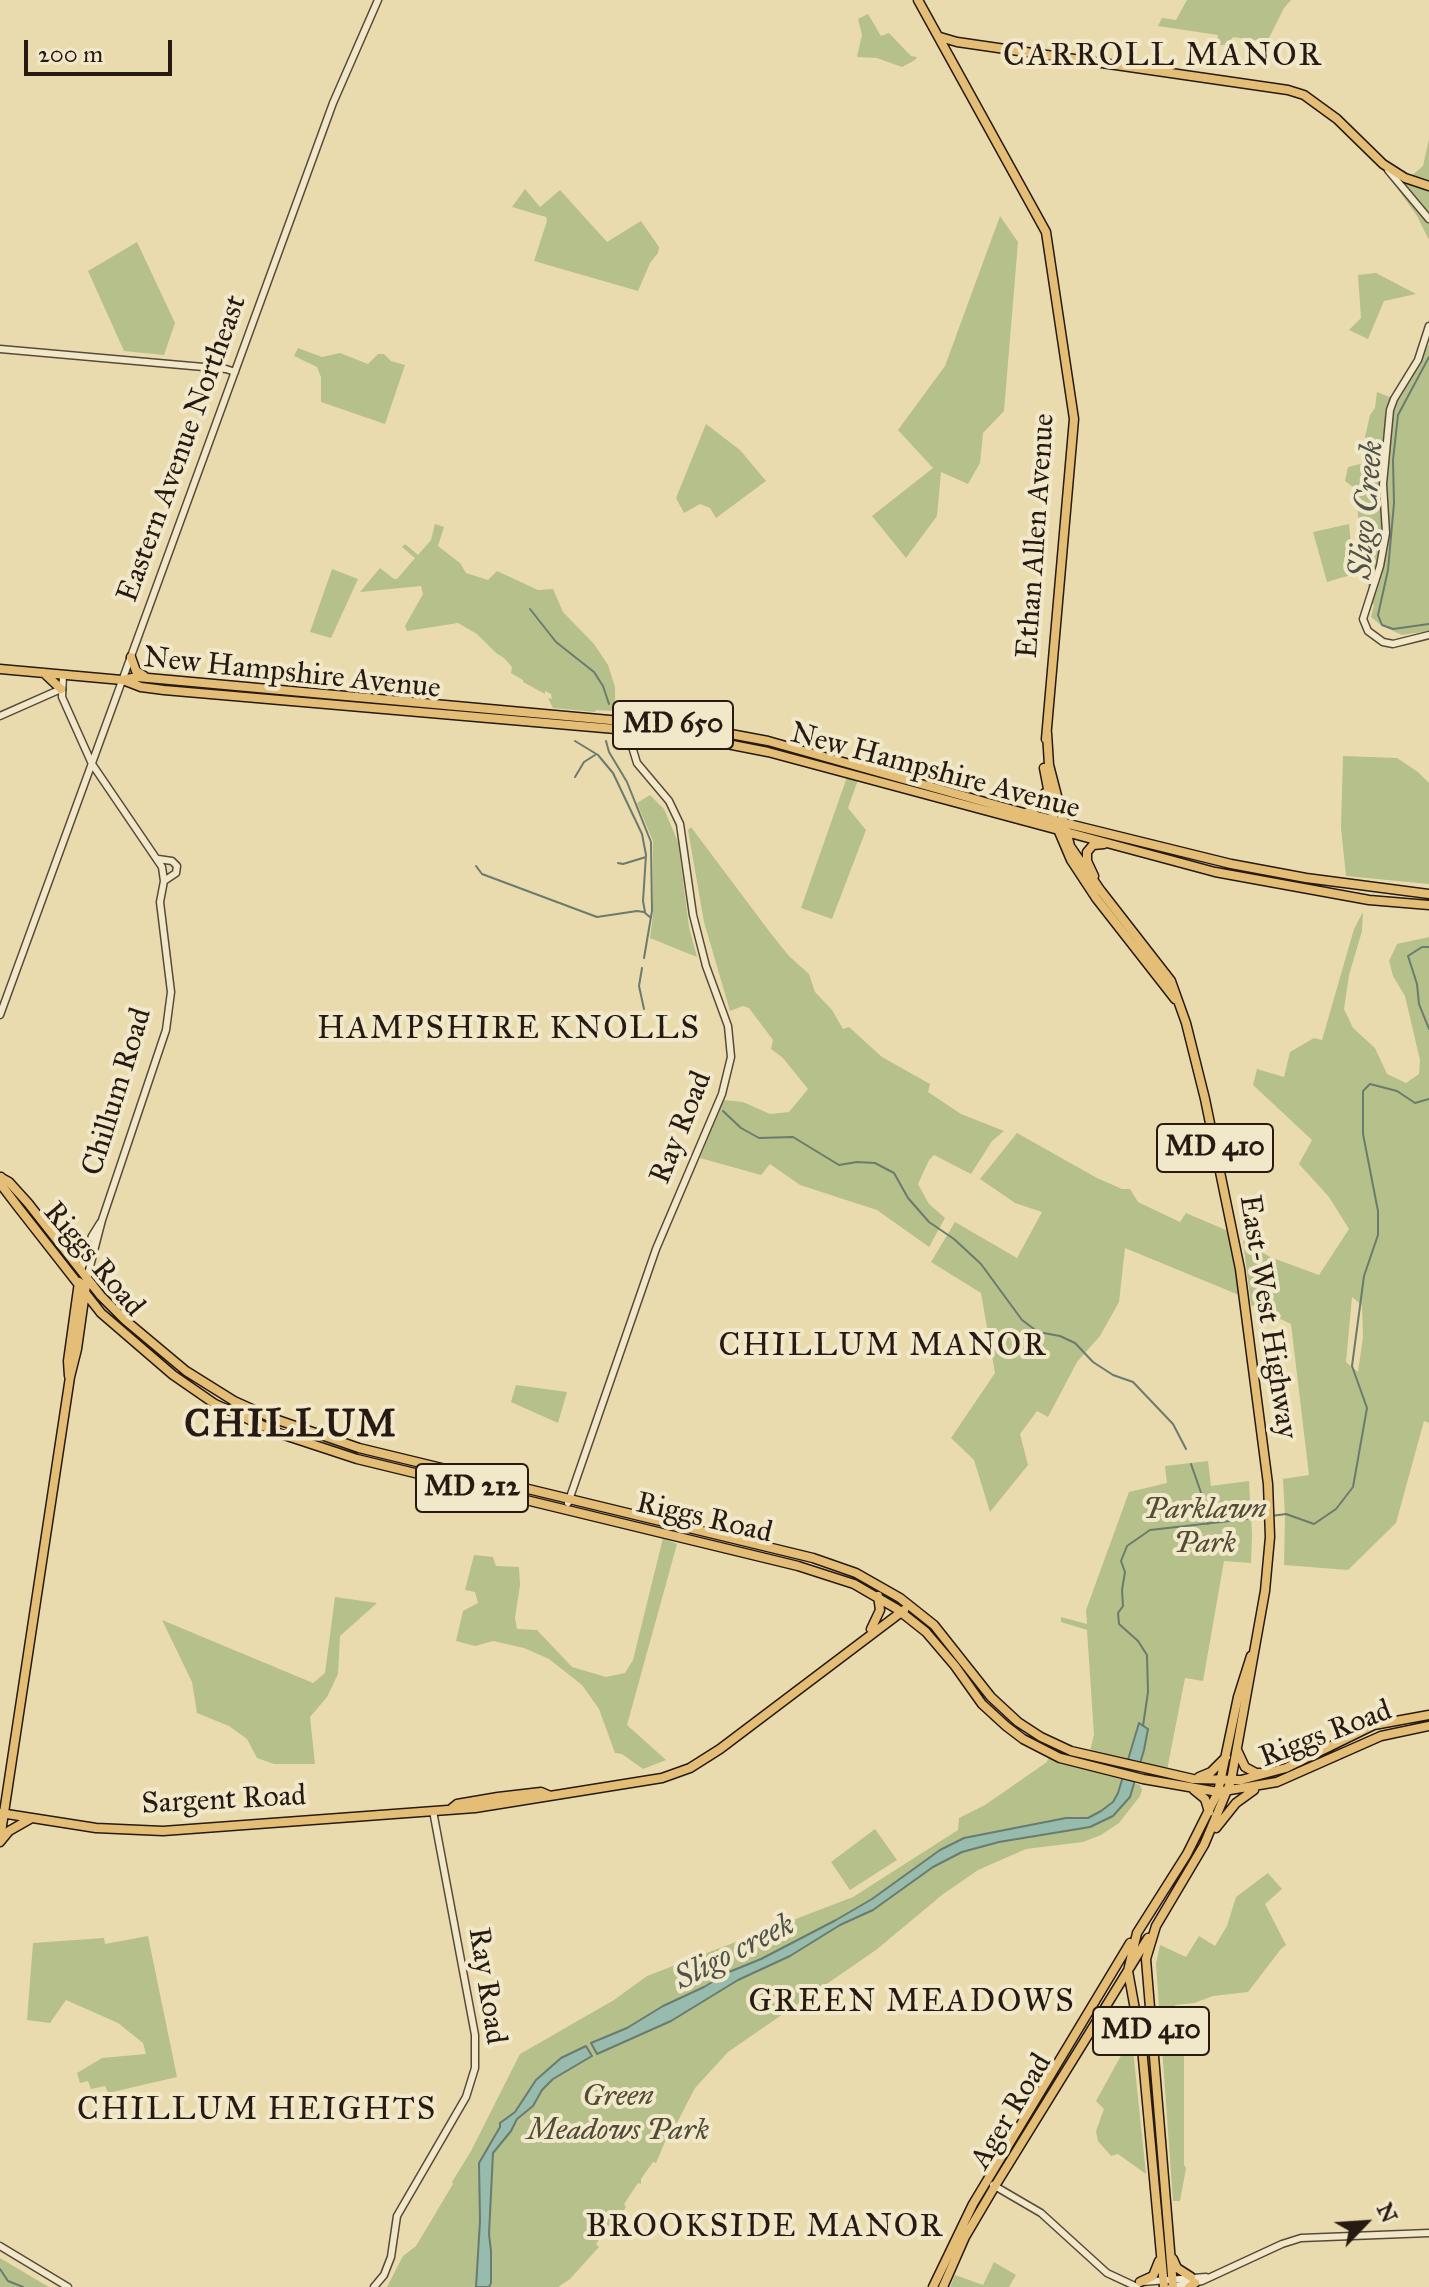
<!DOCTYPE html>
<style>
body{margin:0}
#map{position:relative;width:1429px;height:2287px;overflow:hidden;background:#e9dbad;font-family:"IM FELL Great Primer",serif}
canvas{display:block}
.north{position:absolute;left:1325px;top:2183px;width:80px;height:80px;-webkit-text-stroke:6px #f1e8ca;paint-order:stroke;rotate:65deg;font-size:22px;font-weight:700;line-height:32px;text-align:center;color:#271a13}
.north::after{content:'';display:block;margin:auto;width:28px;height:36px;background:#271a13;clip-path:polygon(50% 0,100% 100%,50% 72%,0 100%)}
.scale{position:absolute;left:24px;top:40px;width:148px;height:36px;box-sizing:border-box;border:4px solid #271a13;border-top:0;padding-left:10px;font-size:24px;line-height:28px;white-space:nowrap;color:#271a13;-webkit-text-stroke:6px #f1e8ca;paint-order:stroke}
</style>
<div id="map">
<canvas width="1429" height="2287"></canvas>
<div class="north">N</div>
<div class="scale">200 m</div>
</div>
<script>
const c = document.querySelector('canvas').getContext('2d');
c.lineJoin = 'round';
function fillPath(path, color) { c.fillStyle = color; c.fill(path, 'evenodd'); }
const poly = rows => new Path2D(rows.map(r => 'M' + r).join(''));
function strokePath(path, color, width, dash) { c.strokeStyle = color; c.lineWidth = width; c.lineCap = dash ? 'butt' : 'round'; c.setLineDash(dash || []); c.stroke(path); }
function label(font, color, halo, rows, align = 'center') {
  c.font = font + ' "IM FELL Great Primer",serif'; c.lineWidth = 8; c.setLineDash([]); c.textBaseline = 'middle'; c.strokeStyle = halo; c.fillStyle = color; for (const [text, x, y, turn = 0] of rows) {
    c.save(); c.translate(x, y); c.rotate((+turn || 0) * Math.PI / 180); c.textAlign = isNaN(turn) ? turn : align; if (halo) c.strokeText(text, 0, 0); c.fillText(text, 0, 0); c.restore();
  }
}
fillPath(poly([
 [1187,0,1291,0,1284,8,1267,42,1233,37,1229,44,1216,46,1218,35,1158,26,1162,18,1176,20],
 [868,14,881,36,889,33,911,56,917,57,915,60,902,67,877,58,857,57,862,35,858,19],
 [1429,139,1429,240,1417,216,1397,188,1423,166],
 [525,189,540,207,560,190,607,242,641,221,659,247,658,253,650,263,638,291,534,261,547,221,546,217,512,207],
 [1000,216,1018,242,1004,411,983,433,980,463,968,484,941,472,937,516,906,558,872,516,933,468,898,430,945,366],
 [137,242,175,323,164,355,124,351,88,271],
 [1376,273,1416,294,1384,301,1368,339,1349,330,1361,318,1358,275],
 [1429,344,1429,631,1402,635,1382,626,1371,617,1374,604,1370,605,1367,574,1373,558,1369,552,1366,525,1358,517,1357,490,1345,481,1348,467,1373,461,1373,446,1368,444,1365,437,1370,415,1375,408,1377,392,1395,399],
 [298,348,322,357,340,353,368,364,378,354,384,354,391,361,405,365,385,424,321,402,321,377,317,367,294,356],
 [706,424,740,450,766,481,716,518,710,508,700,504,684,513,676,498],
 [435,524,444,527,438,546,460,563,466,573,488,580,497,571,538,590,553,589,563,612,594,644,608,665,615,687,615,708,611,711,596,710,595,712,553,708,548,698,552,699,551,694,545,691,545,694,523,682,523,680,511,673,512,667,504,658,496,653,477,634,458,623,407,631,405,626,423,594,421,586,360,592,380,568,394,579,397,579,415,558,402,547,405,544,418,555,431,540],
 [1349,524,1354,574,1327,582,1313,532],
 [332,569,358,579,331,638,310,632],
 [1343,756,1397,758,1418,772,1429,783,1429,884,1346,876,1341,828],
 [847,777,858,780,848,808,866,830,832,919,801,908],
 [650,795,664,809,678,842,689,927,697,957,650,938,653,915,653,841,637,803],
 [691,827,772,935,789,956,809,974,815,992,832,1010,843,1029,849,1027,882,1057,930,1084,928,1092,961,1114,1004,1131,992,1141,971,1174,934,1155,929,1160,918,1184,929,1204,945,1218,929,1247,877,1210,800,1185,770,1164,761,1175,700,1158,724,1100,743,1102,770,1114,789,1112,808,1089,783,1058,771,1049,773,1040,749,1008,743,1006,730,1011,704,922,688,830],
 [1363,912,1362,931,1349,975,1344,1009,1353,1028,1375,1048,1387,1074,1406,1083,1419,1074,1420,1060,1405,996,1393,976,1389,961,1397,944,1429,937,1429,1423,1424,1421,1396,1523,1348,1570,1284,1565,1285,1516,1283,1479,1309,1475,1291,1324,1251,1305,1243,1240,1270,1257,1319,1275,1349,1229,1329,1197,1299,1164,1312,1140,1253,1085,1257,1069,1284,1077,1290,1052,1314,1038,1322,1040,1354,929],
 [1352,1297,1362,1305,1363,1337,1358,1372,1346,1362],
 [1017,1133,1097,1178,1122,1189,1130,1189,1138,1202,1180,1222,1186,1213,1228,1231,1239,1295,1125,1248,1119,1302,1100,1336,1077,1362,1048,1417,1037,1411,1020,1434,1028,1465,990,1512,974,1460,951,1438,995,1373,981,1293,931,1262,955,1222,1017,1258,1042,1212,1015,1203,980,1179],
 [516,1385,567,1392,558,1423,511,1402],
 [1208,1461,1211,1486,1249,1481,1252,1534,1251,1563,1224,1561,1203,1681,1185,1678,1167,1770,1090,1751,1094,1735,1087,1630,1061,1622,1061,1617,1087,1624,1086,1610,1129,1492,1167,1483,1165,1466],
 [663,1538,677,1544,627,1725,666,1760,643,1769,622,1754,615,1753,599,1709,582,1685,549,1659,524,1648,493,1641,475,1646,456,1641,463,1611,478,1603,475,1592,465,1590,474,1555,493,1557,496,1566,519,1567,520,1585,515,1618,517,1629,537,1630,572,1667,606,1677,625,1673,633,1660],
 [335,1597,377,1603,340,1636,338,1674,327,1697,310,1717,315,1764,274,1764,257,1758,247,1739,229,1726,197,1713,192,1682,162,1620,313,1683,325,1673],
 [1048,1758,1140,1785,1142,1790,1140,1796,1119,1823,1101,1835,1083,1842,1026,1849,978,1870,942,1895,876,1950,728,2052,695,2088,669,2138,667,2137,656,2163,653,2162,641,2179,641,2184,638,2183,624,2204,626,2207,618,2219,614,2218,607,2228,607,2235,604,2233,596,2244,599,2247,570,2279,558,2287,387,2287,403,2256,416,2246,453,2184,452,2182,471,2151,520,2054,614,2000,647,1976,853,1897,958,1830,959,1818,985,1805,1047,1762],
 [875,1829,897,1860,850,1890,831,1862],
 [1268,1873,1282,1889,1265,1904,1286,1945,1281,1949,1248,1992,1213,1996,1194,2003,1175,2005,1177,2029,1184,2046,1184,2165,1186,2168,1180,2201,1173,2201,1156,1964,1160,1945,1186,1957,1199,1936,1215,1946,1227,1926,1236,1897],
 [148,1936,177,2077,108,2093,105,2086,91,2089,88,2081,80,2083,77,2073,102,2058,146,2054,143,2043,118,2023,66,2000,50,2023,27,2020,33,1943,104,1938,105,1944],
 [1133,2050,1146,2174,1118,2154,1111,2156,1098,2141,1096,2131,1104,2109,1096,2101,1123,2052],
 [0,2258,42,2283,49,2287,0,2287],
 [994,2262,1016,2275,1009,2287,950,2287,955,2275,983,2285]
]), '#b6c08a');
const water = poly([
 [1139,1723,1148,1729,1144,1750,1130,1797,1113,1816,1090,1827,999,1842,962,1852,933,1867,873,1910,840,1925,790,1956,738,1980,671,2021,597,2054,591,2043,627,2028,663,2006,704,1987,729,1972,761,1959,836,1920,872,1899,940,1850,964,1838,1066,1818,1088,1818,1101,1811,1113,1802,1118,1793,1139,1723],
 [586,2046,592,2056,553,2079,542,2090,533,2106,517,2119,511,2131,493,2153,489,2234,491,2251,491,2283,489,2287,476,2287,480,2221,479,2163,500,2127,500,2123,515,2112,536,2080,561,2058,586,2046]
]);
fillPath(water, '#97bbad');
strokePath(water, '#6a7b6f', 2);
strokePath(poly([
 [1429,357,1398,415,1393,460,1394,503,1388,570,1378,615,1382,625,1393,629,1429,624],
 [530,609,556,642,594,672,603,686,609,704],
 [575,741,598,755,613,773,642,834,646,855,643,901,645,912],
 [606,741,609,752,627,782,651,842,652,911,644,958],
 [575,777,584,762,595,755],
 [618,863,623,864,646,857],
 [476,866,482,874,597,917,637,911,644,912,651,918],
 [1429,947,1422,947,1408,956,1417,984,1419,1004,1429,1029],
 [642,968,639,986,644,1009],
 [723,1111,741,1128,759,1138,793,1137,839,1165,857,1162,875,1163,894,1173,908,1198,929,1222,954,1239,981,1264,1022,1320,1038,1332,1060,1336,1075,1343,1093,1362,1113,1375,1133,1382,1173,1424,1186,1449],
 [1191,1464,1206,1507,1208,1524],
 [1271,1516,1286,1514,1314,1524,1336,1509,1353,1487,1367,1408,1352,1366,1364,1276,1378,1235,1378,1211,1363,1134,1363,1091,1370,1084,1397,1091,1415,1103,1429,1099],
 [1143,1726,1148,1692,1147,1655,1138,1641,1119,1624,1118,1613,1123,1606,1122,1590,1125,1572,1121,1561,1127,1546,1150,1530,1265,1517],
 [0,2269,8,2281,23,2287]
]), '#6a7b6f', 2);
const minor = poly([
 [1388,170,1429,219],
 [1429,326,1418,360,1394,399,1390,410,1383,484,1386,533,1380,566,1363,619,1368,631,1383,642,1393,644,1429,635],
 [0,349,226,369,235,372],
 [63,675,62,697,92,764,162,867,164,881,160,902,171,992,166,1030,102,1220,87,1278],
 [0,716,61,689],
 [158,859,172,861,177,866,176,873,164,881],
 [0,1015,333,103,378,0],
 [81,1270,92,1236,100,1223],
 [568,1503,656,1249,722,1094,731,1057,728,1026,706,966,693,915,680,824,669,801,637,763,626,727],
 [993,2185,1041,2213,1107,2273,1137,2287],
 [0,2246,68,2287],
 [1142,2282,1206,2277],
 [374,2287,384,2275,391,2257,397,2216,466,2097,475,2068,475,2035,433,1811],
 [1171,2287,1202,2281,1282,2244,1301,2238,1429,2233]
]);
const major = poly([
 [918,0,1046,232,1074,419,1046,739],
 [940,37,957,42,1288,90,1304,95,1337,119,1383,164,1405,178,1429,186],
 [131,657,136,671,144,676],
 [0,669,122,680,137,677,698,728,768,741,1024,813,1231,864,1306,878,1429,894],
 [44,673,61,689],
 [123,680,141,687,164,690,627,730,717,742,768,752,1215,872,1369,900,1429,905],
 [1047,733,1049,765,1070,846,1101,891,1171,981,1186,1023,1205,1099,1240,1269,1268,1484,1270,1537,1265,1591,1231,1781,1204,1845,1156,1926,1146,1959,1173,2287],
 [1044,768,1054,820,1071,860,1096,898,1175,999],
 [1026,813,1041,805,1045,793],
 [1094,876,1087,861,1087,852,1093,845,1104,844],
 [0,1177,9,1182,28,1203,101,1296,125,1320,186,1371,234,1401,272,1418,359,1448,813,1558,856,1573,900,1598,934,1625,991,1697,1018,1722,1041,1737,1071,1751,1193,1779,1241,1780,1286,1768,1374,1725,1429,1715],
 [1,1177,2,1186,18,1207,101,1313,173,1375,215,1404,281,1434,357,1459,798,1566,854,1584,897,1609,926,1632,955,1666,982,1704,1006,1726,1023,1739,1060,1758,1143,1779,1218,1792,1277,1782,1381,1736,1429,1726],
 [67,1249,81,1253,89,1244],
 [69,1376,68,1361,79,1282],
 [871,1629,880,1610,878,1596],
 [1237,1750,1245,1767,1256,1773,1263,1773],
 [1199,1777,1211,1772,1226,1757],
 [1194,1790,1205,1799,1209,1812],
 [452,1808,457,1804,498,1797,541,1792,548,1795],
 [0,1813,96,1828,163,1831,475,1808,662,1778,690,1768,720,1749,904,1610],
 [1216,1828,1236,1803,1254,1790],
 [0,1839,70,1377,77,1349,87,1278],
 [0,1842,9,1831,30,1819],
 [1173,2259,1177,2268,1191,2277],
 [1140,2282,1153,2276,1159,2261],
 [933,2287,973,2204,1130,1943],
 [943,2287,965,2237,995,2186,1148,1938],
 [1164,2287,1142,2048,1128,1971,1137,1933,1187,1854,1218,1792,1238,1697,1251,1656],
 [1189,2287,1195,2283]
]);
strokePath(minor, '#584a3a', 9);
strokePath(major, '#271a13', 11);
strokePath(minor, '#f1e8ca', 6);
strokePath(major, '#e4be76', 8);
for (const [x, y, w] of [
 [673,725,120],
 [1215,1148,116],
 [472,1488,112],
 [1151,2031,116]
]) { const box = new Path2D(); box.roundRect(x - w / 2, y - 24, w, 48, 6); c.fillStyle = '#f1e8ca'; c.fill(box); strokePath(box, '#271a13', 2); }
label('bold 28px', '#271a13', null, [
 ["MD 650",673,725],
 ["MD 410",1215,1148],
 ["MD 212",472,1488],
 ["MD 410",1151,2031]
]);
label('30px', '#271a13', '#f1e8ca', [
 ["Eastern Avenue Northeast",183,449,-70],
 ["Ethan Allen Avenue",1037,536,-86],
 ["New Hampshire Avenue",292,674,6],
 ["New Hampshire Avenue",935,772,15],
 ["Chillum Road",118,1092,-73],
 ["Ray Road",682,1128,-68],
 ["Riggs Road",93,1260,50],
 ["East-West Highway",1267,1317,81],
 ["Riggs Road",704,1519,13],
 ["Riggs Road",1326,1735,-21],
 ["Sargent Road",224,1801,-3],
 ["Ray Road",486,1986,81],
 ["Ager Road",1012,2112,-59]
]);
label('italic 30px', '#524c37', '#f1e8ca', [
 ["Parklawn",1205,1511],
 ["Park",1205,1545],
 ["Green",618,2098],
 ["Meadows Park",618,2132]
]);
c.letterSpacing = '2px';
label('32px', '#271a13', '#f1e8ca', [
 ["CARROLL MANOR",1163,57],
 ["HAMPSHIRE KNOLLS",509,1030],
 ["CHILLUM MANOR",883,1347],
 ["GREEN MEADOWS",912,2003],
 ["CHILLUM HEIGHTS",257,2111],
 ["BROOKSIDE MANOR",765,2228]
]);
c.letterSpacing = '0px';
label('italic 32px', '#4e5249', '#f1e8ca', [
 ["Sligo Creek",1368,510,-85],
 ["Sligo creek",735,1953,-27]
]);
c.letterSpacing = '2px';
label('bold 38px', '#271a13', '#f1e8ca', [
 ["CHILLUM",291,1427]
]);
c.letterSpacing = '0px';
</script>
